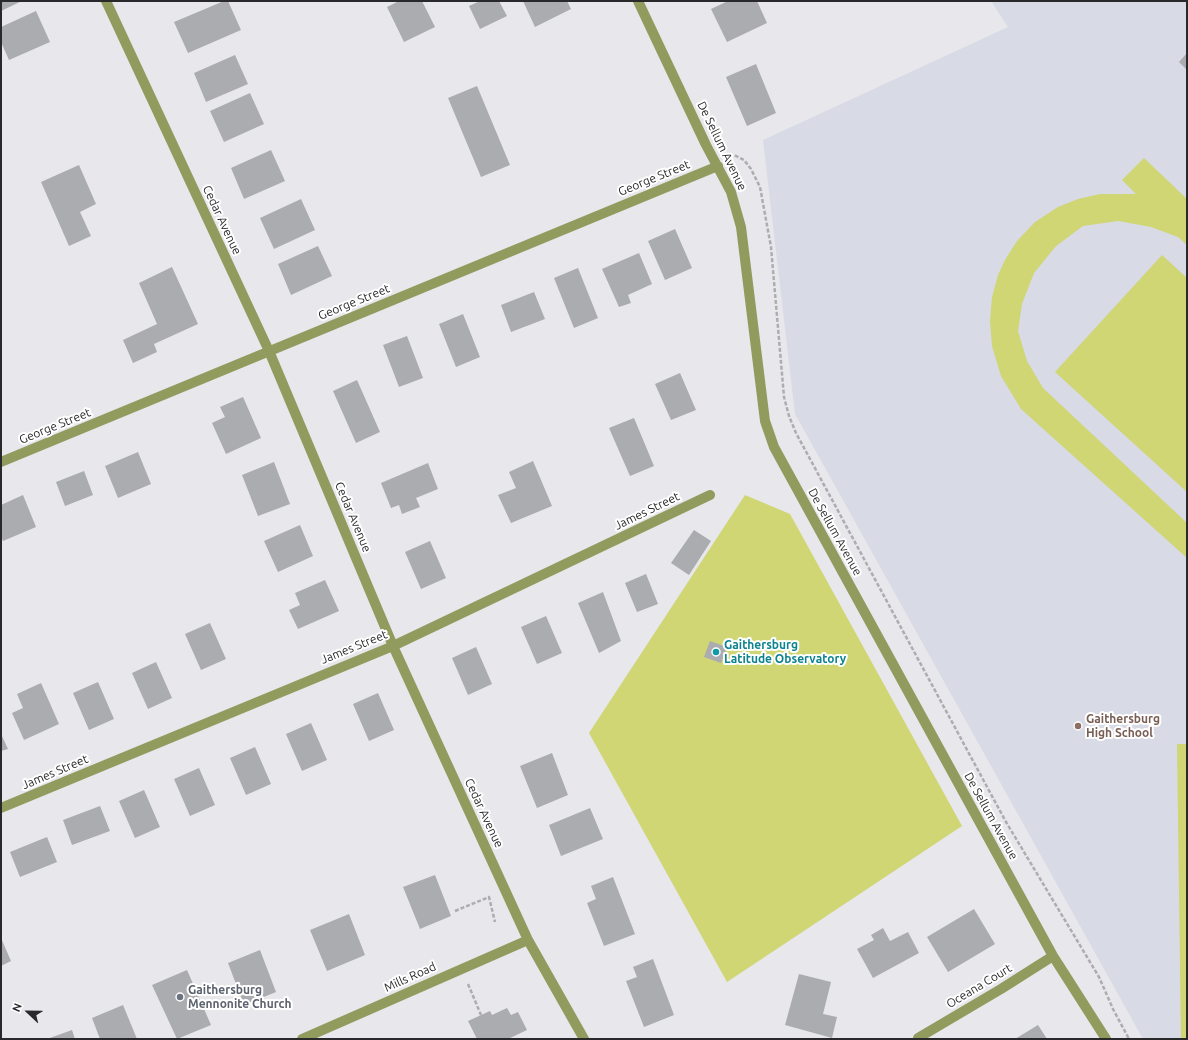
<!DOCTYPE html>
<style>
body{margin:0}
#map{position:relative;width:1188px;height:1040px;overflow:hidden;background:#e7e7ec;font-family:Ubuntu,sans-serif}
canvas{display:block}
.frame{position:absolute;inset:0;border:2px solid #29292b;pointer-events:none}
.north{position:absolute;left:8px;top:992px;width:40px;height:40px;-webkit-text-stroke:3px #fff;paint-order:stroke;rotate:292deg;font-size:11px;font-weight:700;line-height:16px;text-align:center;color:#29292b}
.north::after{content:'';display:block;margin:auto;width:14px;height:18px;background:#29292b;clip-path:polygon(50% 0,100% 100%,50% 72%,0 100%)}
</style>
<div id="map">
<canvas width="1188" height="1040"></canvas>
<div class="frame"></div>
<div class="north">N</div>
</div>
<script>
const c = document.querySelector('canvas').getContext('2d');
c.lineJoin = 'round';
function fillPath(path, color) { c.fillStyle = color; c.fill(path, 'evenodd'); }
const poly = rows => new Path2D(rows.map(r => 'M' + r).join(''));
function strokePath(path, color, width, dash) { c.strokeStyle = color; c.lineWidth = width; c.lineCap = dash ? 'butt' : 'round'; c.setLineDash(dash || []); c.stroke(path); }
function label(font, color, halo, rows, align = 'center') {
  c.font = font + ' Ubuntu,sans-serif'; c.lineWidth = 4; c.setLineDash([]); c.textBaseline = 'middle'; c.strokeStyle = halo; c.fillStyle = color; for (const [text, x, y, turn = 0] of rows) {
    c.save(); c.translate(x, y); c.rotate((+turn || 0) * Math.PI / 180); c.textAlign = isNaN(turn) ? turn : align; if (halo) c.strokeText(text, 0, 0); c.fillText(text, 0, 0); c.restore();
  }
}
fillPath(poly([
 [991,1,1187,1,1187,1039,1143,1039,795,414,763,140,1008,27]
]), '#d8dae5');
fillPath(poly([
 [1144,158,1187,199,1187,245,1178,237,1151,227,1118,221,1083,226,1056,246,1034,273,1022,304,1018,331,1027,361,1043,388,1187,523,1187,558,1021,409,1001,376,992,346,990,321,992,297,998,275,1005,260,1017,241,1035,222,1058,207,1078,199,1100,194,1136,194,1122,180],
 [1162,255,1187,278,1187,492,1055,372],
 [745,495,790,514,962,826,727,982,589,733],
 [1177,744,1187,744,1187,1039,1181,1039]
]), '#cfd673');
fillPath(poly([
 [1,1,22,1,1,11],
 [224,1,228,1,241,30,188,53,174,22],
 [399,1,422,1,435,27,404,42,387,7],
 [480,1,499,1,507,16,480,29,469,6],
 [523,1,567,1,571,9,535,27],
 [728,1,757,1,767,23,727,42,711,9],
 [36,11,50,42,9,60,1,42,1,27],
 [1187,53,1187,70,1179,62],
 [235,55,248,84,206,102,194,73],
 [756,64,776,113,747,126,726,77],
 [477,86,510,165,481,177,448,98],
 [250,93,264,124,224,142,210,111],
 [271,150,285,181,244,199,231,168],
 [79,165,96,204,80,212,91,236,69,246,41,182],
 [301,199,315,230,274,249,260,218],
 [675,229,692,268,665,280,648,241],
 [318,246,332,276,291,295,278,264],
 [639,253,652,284,628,295,631,303,619,307,602,269],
 [172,267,198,324,154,344,157,352,133,363,123,340,157,324,139,283],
 [578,268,598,318,574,328,554,278],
 [534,292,545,319,511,332,501,305],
 [463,314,480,357,456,367,439,324],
 [407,336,423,378,399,387,383,345],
 [680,373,696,410,671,420,655,384],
 [357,380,380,432,356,443,333,391],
 [243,397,261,438,226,454,212,423,225,417,220,407],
 [634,418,654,466,630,476,609,428],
 [138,452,151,484,118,498,105,466],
 [533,461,552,506,511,523,498,495,516,488,509,472],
 [274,462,290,504,258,516,242,475],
 [428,463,438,489,416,498,420,507,402,514,399,505,391,508,381,483],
 [84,471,93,495,65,506,56,482],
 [23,495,36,527,3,541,1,536,1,505],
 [300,525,313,556,278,572,264,541],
 [694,530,711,541,689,575,671,563],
 [430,541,446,578,421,589,405,552],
 [646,574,658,604,637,612,625,583],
 [325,580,339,611,298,629,289,610,300,605,295,593],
 [603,592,621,641,599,653,578,603],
 [546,616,562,653,537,664,521,627],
 [210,623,226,659,201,670,185,634],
 [710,641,727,647,721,663,704,657],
 [476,647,492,684,468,695,452,658],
 [156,662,172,698,148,709,132,673],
 [98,682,114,719,89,730,73,693],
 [41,683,59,724,24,740,12,713,23,708,17,694],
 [378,693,394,730,369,741,353,704],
 [311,723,327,760,302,771,286,734],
 [1,734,8,749,1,751],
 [255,747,271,784,246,795,230,758],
 [552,753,568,795,537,808,520,766],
 [199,768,215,805,190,816,174,779],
 [144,790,160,827,135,838,119,801],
 [100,806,110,831,72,845,63,820],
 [590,808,603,839,561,856,549,825],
 [47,837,57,862,20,877,10,852],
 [435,875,451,916,420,929,403,887],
 [613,877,635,934,604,946,587,903,596,899,591,886],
 [974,909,995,944,948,972,927,937],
 [349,914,365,955,327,971,310,930],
 [883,928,890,941,908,932,919,953,873,978,857,949,874,940,871,935],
 [1,938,11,961,1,966],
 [260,950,276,992,244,1005,228,963],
 [653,959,674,1015,644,1027,626,981,637,977,633,967],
 [187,970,211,1025,177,1039,152,985],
 [799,974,831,982,823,1014,837,1017,832,1038,785,1025],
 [123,1005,137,1039,100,1039,92,1018],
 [507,1008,511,1015,518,1012,527,1030,508,1039,477,1039,468,1021,490,1011,492,1015],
 [1038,1025,1047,1039,1015,1039],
 [72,1030,75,1039,47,1039]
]), '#abacb0');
strokePath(poly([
 [729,154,734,155,744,160,751,169,760,187,771,247,784,397,789,416,796,433,1006,822,1099,977,1113,1009,1129,1039],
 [455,911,489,897,495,922],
 [468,984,481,1015]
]), '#adadb1', 2.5, [4, 2]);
strokePath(poly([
 [106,1,269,351,393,646,528,940,584,1039],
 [638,1,706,145,731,192,741,227,765,421,774,447,1053,956,1106,1039],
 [1,462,718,166],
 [1,808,393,646,710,495],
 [918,1038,1001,989,1053,956],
 [302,1039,528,940]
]), '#919b5e', 10);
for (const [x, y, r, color] of [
 [716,652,4,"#0f9aa8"],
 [1078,726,4,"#8d6e63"],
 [180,997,4,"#6b7280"]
]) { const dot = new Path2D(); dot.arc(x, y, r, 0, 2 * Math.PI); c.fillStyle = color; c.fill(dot); strokePath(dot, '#fff', 1.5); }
label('12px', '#29292b', '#fff', [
 ["De Sellum Avenue",722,146,64],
 ["George Street",654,178,-22],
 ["Cedar Avenue",222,220,65],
 ["George Street",354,302,-22],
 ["George Street",55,426,-22],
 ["James Street",647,511,-26],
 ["Cedar Avenue",353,517,67],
 ["De Sellum Avenue",835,532,61],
 ["James Street",354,647,-22],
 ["James Street",55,772,-23],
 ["Cedar Avenue",484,813,65],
 ["De Sellum Avenue",991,816,61],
 ["Mills Road",410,977,-24],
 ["Oceana Court",979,986,-31]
]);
label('bold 12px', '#0d838f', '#fff', [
 ["Gaithersburg",724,645],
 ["Latitude Observatory",724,659]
], 'left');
label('bold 12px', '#785e54', '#fff', [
 ["Gaithersburg",1086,719],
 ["High School",1086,733]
], 'left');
label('bold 12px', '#5b616d', '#fff', [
 ["Gaithersburg",188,990],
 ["Mennonite Church",188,1004]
], 'left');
</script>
